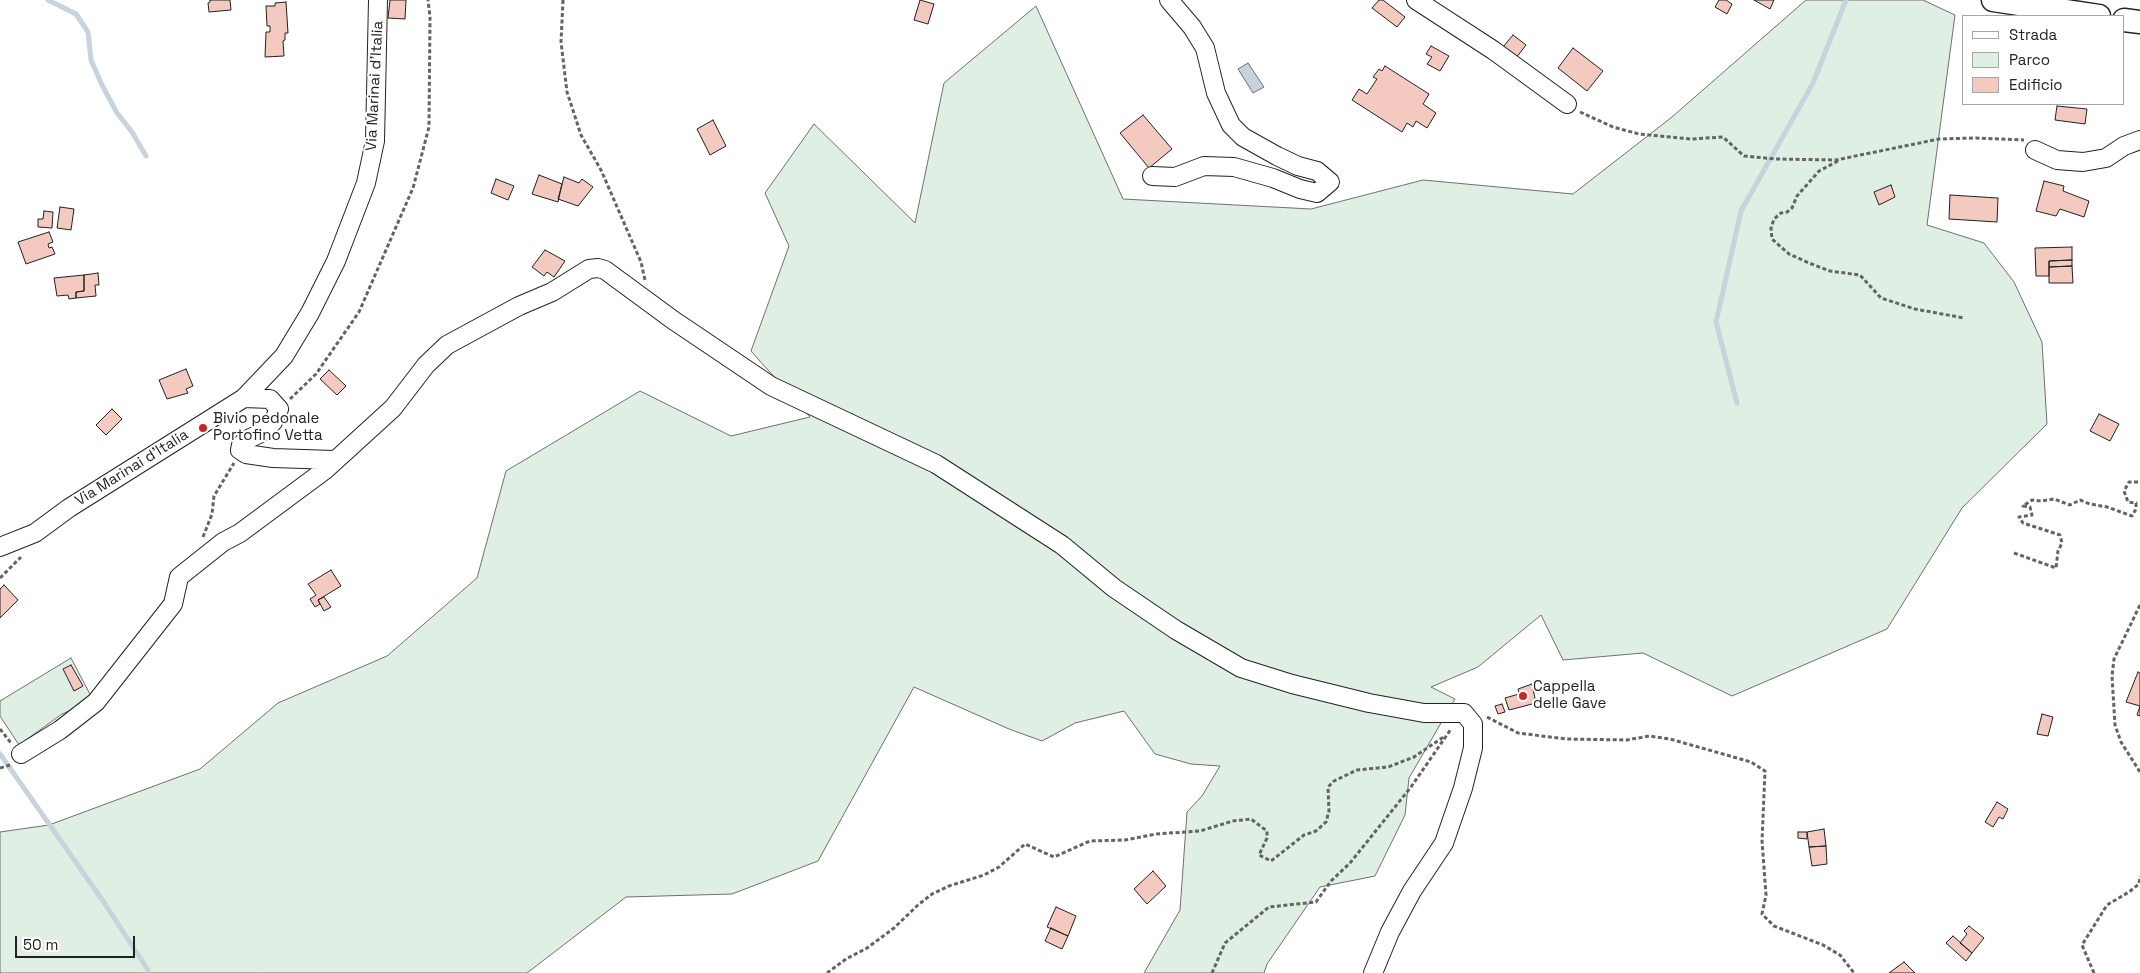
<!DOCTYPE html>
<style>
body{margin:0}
#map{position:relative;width:2140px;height:973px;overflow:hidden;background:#fff;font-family:"Space Grotesk",sans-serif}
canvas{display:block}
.legend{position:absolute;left:1962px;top:15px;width:162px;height:90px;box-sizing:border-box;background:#fff;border:1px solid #a7a7a7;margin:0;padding:6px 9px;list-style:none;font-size:15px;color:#222}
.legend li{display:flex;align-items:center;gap:10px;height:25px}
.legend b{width:25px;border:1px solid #a7a7a7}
.scale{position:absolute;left:15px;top:936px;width:120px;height:22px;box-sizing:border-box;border:2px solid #222;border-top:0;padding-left:6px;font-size:15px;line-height:18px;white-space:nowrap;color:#222;-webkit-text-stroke:4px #fff;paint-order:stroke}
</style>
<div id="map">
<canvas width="2140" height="973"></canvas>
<ul class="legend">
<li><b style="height:6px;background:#fff"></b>Strada</li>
<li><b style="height:14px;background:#e0efe3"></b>Parco</li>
<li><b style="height:14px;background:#f3c9c0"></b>Edificio</li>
</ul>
<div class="scale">50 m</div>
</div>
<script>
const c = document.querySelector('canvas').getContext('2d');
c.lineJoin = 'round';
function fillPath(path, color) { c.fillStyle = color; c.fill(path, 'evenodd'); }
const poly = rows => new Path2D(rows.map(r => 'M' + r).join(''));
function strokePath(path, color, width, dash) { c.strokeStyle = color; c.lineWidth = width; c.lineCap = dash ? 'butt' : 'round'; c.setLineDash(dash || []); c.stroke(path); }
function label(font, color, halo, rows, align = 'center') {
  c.font = font + ' "Space Grotesk",sans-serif'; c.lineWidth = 4; c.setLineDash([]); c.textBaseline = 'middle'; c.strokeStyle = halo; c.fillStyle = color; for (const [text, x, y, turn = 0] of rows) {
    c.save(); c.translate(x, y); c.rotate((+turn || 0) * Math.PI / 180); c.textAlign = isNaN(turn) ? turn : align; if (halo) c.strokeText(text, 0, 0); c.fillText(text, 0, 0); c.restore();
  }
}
const green = poly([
 [1806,0,1923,0,1955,15,1927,225,1984,243,2014,282,2042,342,2047,424,1962,508,1887,629,1732,696,1643,653,1563,660,1541,615,1478,667,1431,687,1455,699,1409,778,1405,815,1375,876,1320,887,1267,964,1264,973,1144,973,1180,910,1187,812,1202,796,1220,766,1191,764,1155,754,1124,711,1075,723,1042,741,1009,729,914,687,818,861,732,894,626,897,527,973,0,973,0,832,49,825,200,769,278,703,387,656,477,578,506,471,640,391,731,436,810,417,751,351,789,246,765,193,814,124,915,223,944,83,1036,6,1123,199,1311,209,1423,180,1573,194,1672,117,1806,0],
 [71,658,93,700,62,714,19,745,0,716,0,701,71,658]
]);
fillPath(green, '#e0efe3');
strokePath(green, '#6f6f6f', 1);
const water = poly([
 [1248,63,1264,87,1253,93,1238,69,1248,63]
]);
fillPath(water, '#c7d3dd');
strokePath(water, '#6f6f6f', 1);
strokePath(poly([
 [48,0,76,14,88,32,91,60,102,85,117,113,132,132,146,156],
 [1737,403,1716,322,1741,211,1813,83,1846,0],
 [0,754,103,901,148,970]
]), '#c7d3dd', 5);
const building = poly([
 [210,0,230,0,231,10,209,12,208,3,210,2,210,0],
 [390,0,406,0,405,19,388,18,390,0],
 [920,0,934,4,928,24,914,20,920,0],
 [1379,0,1383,0,1405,17,1397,27,1372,8,1379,0],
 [1719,0,1726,0,1732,4,1727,14,1715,7,1719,0],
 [1754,0,1774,0,1770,9,1754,0],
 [286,2,288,33,285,33,285,40,283,41,284,56,265,57,266,32,270,32,270,26,267,26,266,6,275,6,275,3,286,2],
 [1513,35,1526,45,1516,58,1503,47,1513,35],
 [1431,46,1449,56,1440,71,1427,64,1432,57,1426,54,1431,46],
 [1573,48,1603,71,1587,91,1558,68,1573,48],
 [1385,66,1429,94,1423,104,1436,113,1427,128,1416,121,1413,127,1407,123,1402,132,1352,100,1359,89,1367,94,1377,79,1373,77,1379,69,1382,71,1385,66],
 [2057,106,2087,109,2085,124,2055,120,2057,106],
 [1143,115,1172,149,1149,168,1120,133,1143,115],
 [713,120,726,146,710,155,697,129,713,120],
 [539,175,562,184,558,202,532,194,539,175],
 [564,177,579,183,582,179,593,187,578,206,558,199,564,177],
 [496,179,514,186,508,200,491,193,496,179],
 [2044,181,2064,186,2063,191,2089,201,2084,217,2060,209,2056,216,2036,211,2044,181],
 [1891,185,1895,197,1879,205,1874,192,1891,185],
 [1950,195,1998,198,1997,222,1949,219,1950,195],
 [60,207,74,209,71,230,57,228,60,207],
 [44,211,53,212,52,228,38,227,38,219,43,219,44,211],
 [49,232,53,242,48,244,49,248,52,247,55,254,26,264,18,242,49,232],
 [2072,247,2072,260,2049,261,2049,276,2036,276,2035,248,2072,247],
 [545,250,565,261,554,277,547,272,544,276,532,267,545,250],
 [2072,260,2072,266,2049,267,2049,261,2072,260],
 [2072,266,2073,283,2049,283,2049,267,2072,266],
 [98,273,99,285,95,285,96,296,76,298,76,292,84,291,84,275,98,273],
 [84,275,84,291,76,292,76,298,69,299,68,295,57,296,54,278,84,275],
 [186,369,193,386,186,389,188,393,167,399,159,380,186,369],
 [329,370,346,386,337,395,320,379,329,370],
 [112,409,122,419,106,435,96,425,112,409],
 [2099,414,2119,424,2110,441,2090,431,2099,414],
 [331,570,341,586,318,600,320,604,315,607,310,599,316,595,308,584,331,570],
 [4,585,18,600,0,618,0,589,4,585],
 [324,597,331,607,324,611,318,600,324,597],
 [71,665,83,686,74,691,63,669,71,665],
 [2138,672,2140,673,2140,716,2137,715,2140,706,2126,702,2138,672],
 [1532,684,1536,703,1509,710,1505,698,1519,694,1518,689,1532,684],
 [1502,704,1505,712,1498,714,1495,706,1502,704],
 [2042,714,2053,717,2048,736,2037,734,2042,714],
 [1997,802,2008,809,2003,819,1999,817,1993,827,1985,822,1997,802],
 [1824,829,1826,846,1809,847,1807,832,1824,829],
 [1798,832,1807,832,1807,839,1798,838,1798,832],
 [1826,846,1827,864,1812,866,1809,847,1826,846],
 [1153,871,1166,886,1147,904,1134,889,1153,871],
 [1056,907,1076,916,1068,936,1047,927,1056,907],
 [1969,926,1984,938,1972,953,1960,943,1967,934,1964,931,1969,926],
 [1051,928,1068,936,1062,949,1045,941,1051,928],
 [1953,936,1972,953,1966,961,1946,943,1953,936],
 [1904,962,1915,973,1889,973,1904,962]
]);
fillPath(building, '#f3c9c0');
strokePath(building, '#222', 1);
const minor = poly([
 [1416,0,1493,50,1567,104],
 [2035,150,2057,160,2083,162,2106,158,2124,146,2140,140],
 [1152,176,1175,177,1204,166,1234,167,1273,178,1300,189,1317,193,1330,182,1317,171,1298,166,1277,156,1243,137,1231,125,1216,93,1205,48,1192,27,1169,0],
 [244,398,270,399,279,409,273,422,259,434,246,440,241,445,240,450,246,454,273,458,334,460],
 [0,547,35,533,69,508,244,398,284,356,310,313,336,261,366,183,375,141,378,0],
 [21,754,60,730,96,702,173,604,179,577,223,542,240,533,325,470,393,408,426,365,447,345,519,306,552,292,589,269,598,268,605,270,673,320,771,386,936,464,1062,545,1114,588,1176,630,1241,668,1292,684,1369,703,1424,713,1464,713,1473,724,1473,748,1463,788,1444,843,1412,891,1390,932,1373,973]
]);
const major = poly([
 [1993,0,2099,16],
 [2124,20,2140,22]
]);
strokePath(minor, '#222', 20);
strokePath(major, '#222', 25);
strokePath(poly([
 [563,0,561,42,567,92,581,135,601,170,641,262,645,280],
 [1580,112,1613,127,1639,134,1691,139,1723,137,1744,156,1776,159,1836,160,1939,139,1976,138,2024,140],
 [1838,161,1819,171,1797,196,1792,208,1787,212,1781,213,1774,219,1771,228,1772,239,1789,254,1809,263,1830,271,1860,275,1881,298,1915,309,1964,318],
 [290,399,316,374,359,312,413,188,429,127,430,17,428,0],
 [203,537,212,514,214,496,234,463],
 [2014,553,2056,568,2058,551,2062,543,2060,535,2023,523,2019,517,2032,515,2030,507,2023,506,2032,500,2041,501,2054,499,2070,505,2080,500,2090,504,2107,507,2132,516,2136,509,2136,503,2128,502,2124,491,2129,482,2140,482],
 [0,578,21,557],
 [2140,605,2114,659,2112,676,2115,725,2121,742,2140,772],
 [1487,717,1518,733,1566,739,1627,740,1649,736,1670,739,1751,762,1765,771,1762,841,1766,895,1762,914,1774,926,1823,945,1840,955,1854,973],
 [0,729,11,743],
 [0,768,10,765],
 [827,973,846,959,867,948,894,928,918,905,932,894,949,886,984,875,999,867,1025,844,1054,857,1090,841,1125,840,1156,834,1200,831,1233,821,1251,819,1267,831,1267,838,1259,855,1271,861,1304,835,1316,831,1326,822,1329,811,1328,787,1334,781,1357,770,1388,767,1414,757,1445,736],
 [1212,973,1225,943,1269,907,1316,902,1331,881,1350,863,1411,787,1451,729],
 [2094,973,2082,945,2107,905,2129,892,2139,884,2140,876]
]), '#646464', 3, [4, 2.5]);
strokePath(minor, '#fff', 18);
strokePath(major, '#fff', 22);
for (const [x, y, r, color] of [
 [203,428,5,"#c62828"],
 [1523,696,5,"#c62828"]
]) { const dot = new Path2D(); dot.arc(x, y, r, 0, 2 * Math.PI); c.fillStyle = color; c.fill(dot); strokePath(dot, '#fff', 2); }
label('15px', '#222', '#fff', [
 ["Via Marinai d'Italia",375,86,-87],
 ["Via Marinai d'Italia",132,468,-32]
]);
label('15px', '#222', '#fff', [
 ["Bivio pedonale",213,419],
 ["Portofino Vetta",213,436],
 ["Cappella",1533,687],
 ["delle Gave",1533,704]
], 'left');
</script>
